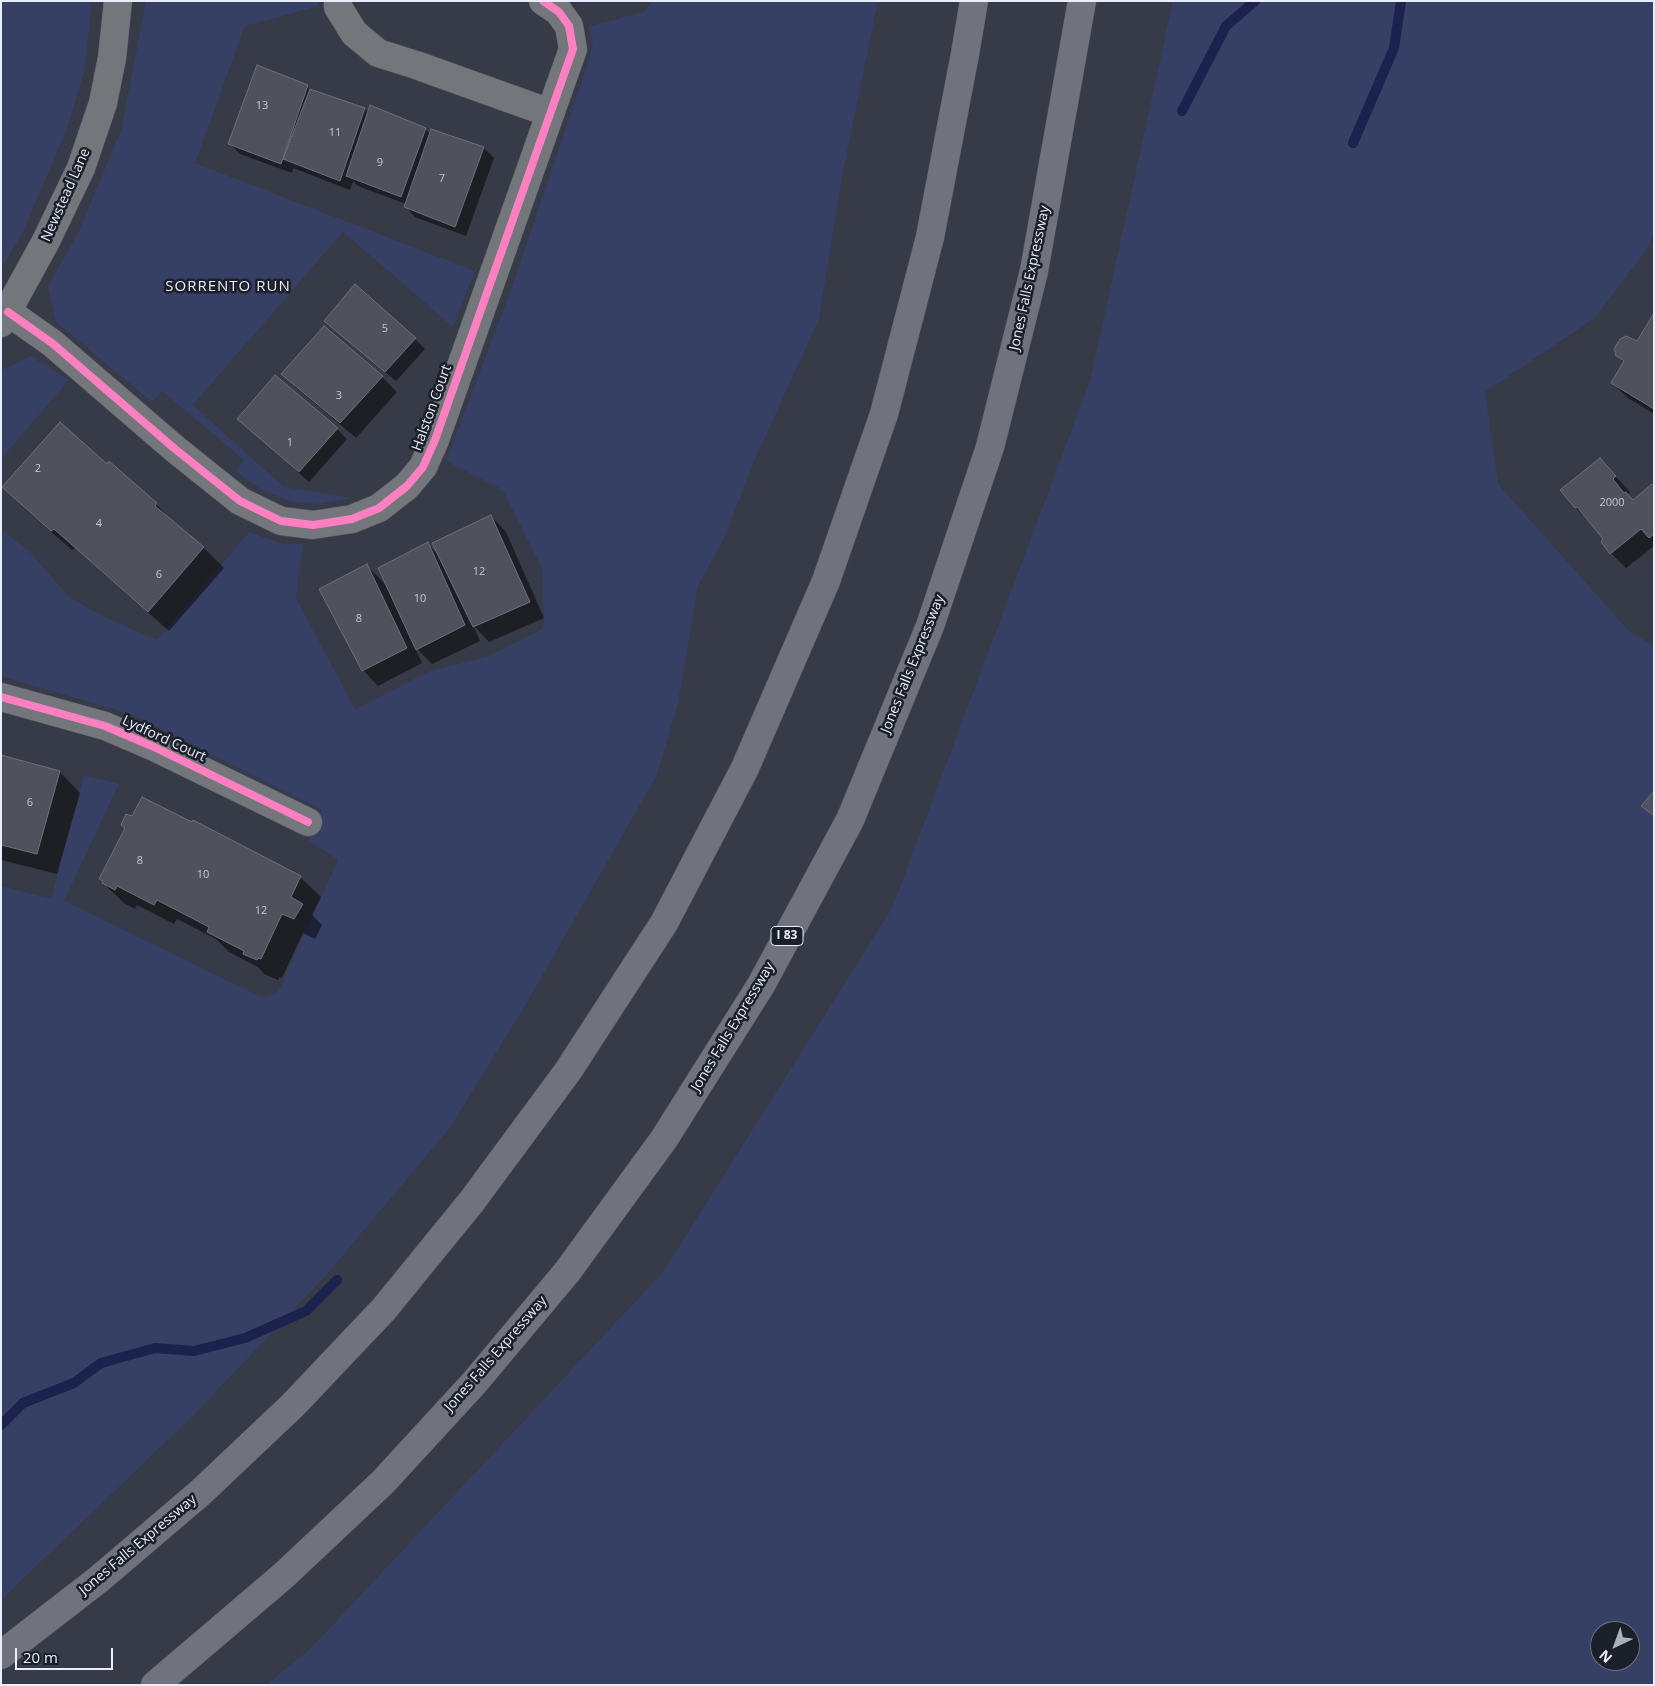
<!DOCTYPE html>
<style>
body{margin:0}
#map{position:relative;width:1655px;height:1686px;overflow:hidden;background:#373a47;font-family:"Open Sans",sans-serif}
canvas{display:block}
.frame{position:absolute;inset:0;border:2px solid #e9eefe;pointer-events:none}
.north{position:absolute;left:1590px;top:1621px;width:50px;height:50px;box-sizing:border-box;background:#1b1f2a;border:1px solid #6d727f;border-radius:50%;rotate:222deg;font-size:14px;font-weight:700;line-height:20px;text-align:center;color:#e9eefe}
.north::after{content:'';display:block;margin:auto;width:18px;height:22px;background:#abafbe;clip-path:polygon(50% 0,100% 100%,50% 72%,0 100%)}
.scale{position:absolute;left:15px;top:1648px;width:98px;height:22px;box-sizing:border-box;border:2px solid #e9eefe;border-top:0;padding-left:6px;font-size:15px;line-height:18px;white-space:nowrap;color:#e9eefe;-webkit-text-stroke:4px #1b1f2a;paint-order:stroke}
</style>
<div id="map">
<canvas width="1655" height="1686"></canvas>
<div class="frame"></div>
<div class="north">N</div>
<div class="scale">20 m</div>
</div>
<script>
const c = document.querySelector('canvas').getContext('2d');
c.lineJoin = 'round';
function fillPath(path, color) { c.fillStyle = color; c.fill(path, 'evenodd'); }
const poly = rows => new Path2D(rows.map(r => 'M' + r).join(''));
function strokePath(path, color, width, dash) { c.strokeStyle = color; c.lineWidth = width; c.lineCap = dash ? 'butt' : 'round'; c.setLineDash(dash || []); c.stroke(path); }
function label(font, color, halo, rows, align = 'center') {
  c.font = font + ' "Open Sans",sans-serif'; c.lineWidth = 5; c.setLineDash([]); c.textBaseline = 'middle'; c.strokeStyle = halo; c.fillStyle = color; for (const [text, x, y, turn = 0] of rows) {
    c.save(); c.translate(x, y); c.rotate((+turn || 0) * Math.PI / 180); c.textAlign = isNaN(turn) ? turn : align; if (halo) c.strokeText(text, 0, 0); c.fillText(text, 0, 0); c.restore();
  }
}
fillPath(poly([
 [1,1,92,1,85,69,67,129,22,234,1,269],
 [146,1,318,1,319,6,245,26,195,163,475,271,453,327,343,232,193,405,284,487,353,498,319,504,291,502,259,488,236,472,244,460,162,391,152,402,56,322,48,286,79,231,121,130],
 [651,1,878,1,842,177,819,319,756,457,725,536,698,586,678,703,657,775,525,1006,449,1129,328,1273,196,1413,1,1600,1,886,51,899,84,775,119,784,64,901,264,998,278,992,338,860,308,840,322,810,133,715,1,676,1,529,31,553,68,596,100,615,157,640,249,532,283,544,303,544,296,598,355,709,430,671,490,656,542,629,544,621,542,569,503,490,446,461,514,282,586,68,593,42,588,27,645,11],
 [1173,1,1654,1,1654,235,1645,252,1595,318,1485,392,1498,484,1631,633,1654,645,1654,1685,266,1685,312,1647,663,1272,892,908,1090,381],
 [1600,1631,1630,1631,1630,1661,1600,1661],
 [31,356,69,380,1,459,1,370]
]), '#363f64');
fillPath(poly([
 [307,86,312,91,365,109,369,113,425,129,430,134,432,130,484,148,494,158,466,236,415,217,405,206,406,204,358,186,353,181,350,190,293,168,292,173,240,154,230,144],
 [1654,315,1654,414,1628,398,1612,383,1624,363,1616,355,1637,342],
 [325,321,415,339,425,349,396,381],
 [282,374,382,377,397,392,356,438,298,389],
 [239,419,337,429,347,439,309,482],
 [1600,460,1630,492,1628,495,1634,501,1654,488,1654,546,1626,568,1611,553,1605,539,1576,508],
 [109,462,156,504,176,525,204,548,224,568,169,631,75,548,72,550,24,508,4,487,107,465],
 [491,516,506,532,544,618,489,642,473,625,480,641,432,664,414,646,422,663,378,686,363,670,367,566,386,585,427,544,440,556],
 [1,756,60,772,80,793,57,874,1,860],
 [122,825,300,877,321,897,312,915,322,925,315,939,303,933,282,978,279,977,278,980,264,974,258,967,229,952,216,939,177,919,174,924,137,905,135,909,124,903,103,883,101,879,126,829]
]), '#0007');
strokePath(poly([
 [1182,111,1226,26,1255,1],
 [1353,143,1394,48,1401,1],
 [1,1425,23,1403,74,1383,101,1363,155,1348,194,1351,245,1338,306,1311,337,1280]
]), '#1b224d', 10);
const building = poly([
 [257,65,308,85,281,164,228,144,257,65],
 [310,89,365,108,340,181,283,159,310,89],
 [370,105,426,128,401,197,346,176,370,105],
 [431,129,484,147,455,227,404,207,431,129],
 [355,284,416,338,385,372,324,321,355,284],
 [1654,313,1654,409,1611,383,1624,361,1615,355,1616,353,1614,349,1620,339,1626,336,1637,341,1654,313],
 [324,326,383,376,340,423,281,374,324,326],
 [275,375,338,428,299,472,237,419,275,375],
 [60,422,107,464,109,461,157,503,155,506,204,547,148,612,54,529,51,531,2,487,60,422],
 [1600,458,1616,476,1613,479,1624,493,1626,492,1633,500,1652,484,1654,486,1654,534,1649,538,1641,529,1610,554,1601,542,1603,539,1577,507,1575,508,1560,490,1600,458],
 [491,515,530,602,473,627,432,543,491,515],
 [428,542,465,625,416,650,378,568,428,542],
 [367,564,407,648,362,671,319,589,367,564],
 [1,755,60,771,37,854,1,845,1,755],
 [1654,791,1654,816,1641,806,1654,791],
 [142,797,192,822,193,820,301,876,291,897,303,904,294,919,282,914,261,959,258,958,257,960,243,954,244,951,207,932,209,927,157,900,154,905,117,886,115,890,102,883,103,881,99,879,125,828,121,825,126,814,132,816,142,797]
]);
fillPath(building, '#4f525c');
strokePath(building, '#6d707b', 1);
const minor = poly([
 [338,1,338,7,354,33,378,53,416,65,550,113],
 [8,312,52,343,175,449,240,501,281,521,313,525,352,519,379,508,407,486,423,467,435,440,573,49,569,26,559,12,543,1],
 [1,323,46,241,81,168,103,103,112,58,118,1],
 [1,697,105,726,154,747,308,822]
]);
const motorway = poly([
 [1,1655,99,1579,200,1493,293,1405,384,1309,472,1201,568,1071,664,923,745,768,826,581,884,414,930,237,965,54,974,1],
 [155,1685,283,1576,383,1482,474,1383,567,1272,664,1139,761,985,850,820,930,626,990,447,1034,271,1082,1]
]);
strokePath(minor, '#555863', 29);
strokePath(motorway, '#555863', 29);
strokePath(minor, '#73767b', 28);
strokePath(motorway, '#70737d', 28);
strokePath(poly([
 [8,312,52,343,175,449,240,501,281,521,313,525,352,519,379,508,407,486,423,467,435,440,573,49,569,26,559,12,543,1],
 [1,697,105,726,154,747,308,822]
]), '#ff80c0', 8);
label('11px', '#c2c7d6', null, [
 ["13",262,106],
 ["11",335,133],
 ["9",380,163],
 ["7",442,179],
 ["5",385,329],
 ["3",339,396],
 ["1",290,443],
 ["2",38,469],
 ["2000",1612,503],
 ["4",99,524],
 ["12",479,572],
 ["6",159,575],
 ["10",420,599],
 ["8",359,619],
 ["6",30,803],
 ["8",140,861],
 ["10",203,875],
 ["12",261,911]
]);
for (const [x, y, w] of [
 [787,936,32]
]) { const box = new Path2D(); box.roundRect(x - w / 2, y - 9.5, w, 19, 4); c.fillStyle = '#1b1f2a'; c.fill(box); strokePath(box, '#e9eefe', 1); }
label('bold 12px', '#e9eefe', null, [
 ["I 83",787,936]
]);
label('14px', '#e9eefe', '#1b1f2a', [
 ["Newstead Lane",66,195,-66],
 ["Jones Falls Expressway",1030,278,-78],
 ["Halston Court",432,408,-70],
 ["Jones Falls Expressway",913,664,-68],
 ["Lydford Court",164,739,25],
 ["Jones Falls Expressway",733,1027,-59],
 ["Jones Falls Expressway",496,1354,-49],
 ["Jones Falls Expressway",138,1545,-40]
]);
c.letterSpacing = '1px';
label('15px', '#e9eefe', '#1b1f2a', [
 ["SORRENTO RUN",228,287]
]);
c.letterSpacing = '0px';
</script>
